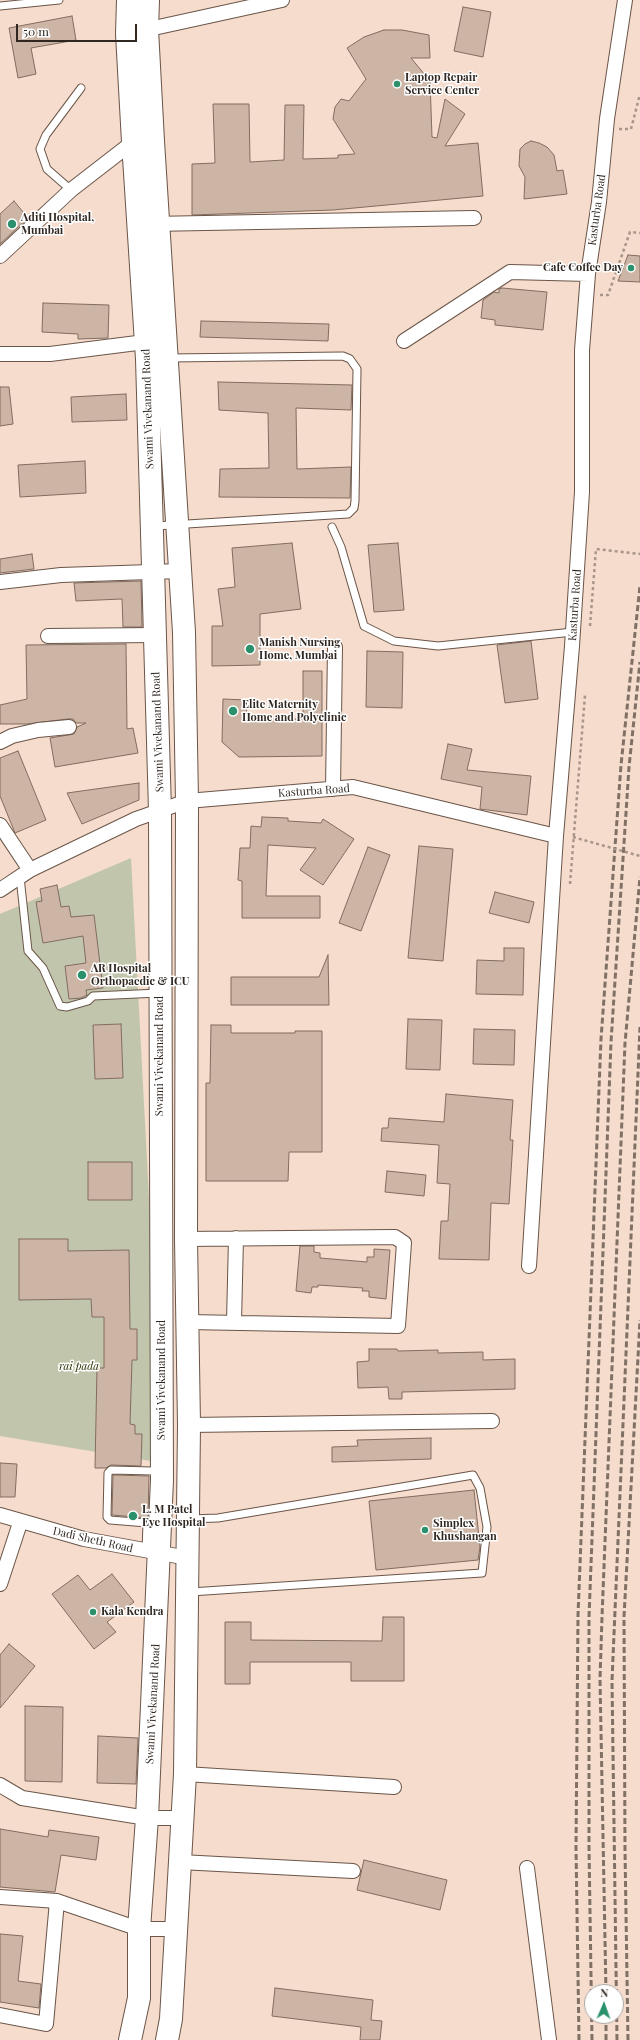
<!DOCTYPE html>
<style>
body{margin:0}
#map{position:relative;width:640px;height:2040px;overflow:hidden;background:#f5dccc;font-family:"Playfair Display",serif}
canvas{display:block}
.north{position:absolute;left:584px;top:1984px;width:40px;height:40px;box-sizing:border-box;background:#fff;border:1px solid #aca9a6;border-radius:50%;rotate:2deg;font-size:11px;font-weight:700;line-height:16px;text-align:center;color:#302721}
.north::after{content:'';display:block;margin:auto;width:14px;height:18px;background:#2b906c;clip-path:polygon(50% 0,100% 100%,50% 72%,0 100%)}
.scale{position:absolute;left:16px;top:24px;width:121px;height:18px;box-sizing:border-box;border:2px solid #302721;border-top:0;padding-left:5px;font-size:12px;line-height:14px;white-space:nowrap;color:#302721;-webkit-text-stroke:3px #fff;paint-order:stroke}
</style>
<div id="map">
<canvas width="640" height="2040"></canvas>
<div class="north">N</div>
<div class="scale">50 m</div>
</div>
<script>
const c = document.querySelector('canvas').getContext('2d');
c.lineJoin = 'round';
function fillPath(path, color) { c.fillStyle = color; c.fill(path, 'evenodd'); }
const poly = rows => new Path2D(rows.map(r => 'M' + r).join(''));
function strokePath(path, color, width, dash) { c.strokeStyle = color; c.lineWidth = width; c.lineCap = dash ? 'butt' : 'round'; c.setLineDash(dash || []); c.stroke(path); }
function label(font, color, halo, rows, align = 'center') {
  c.font = font + ' "Playfair Display",serif'; c.lineWidth = 3; c.setLineDash([]); c.textBaseline = 'middle'; c.strokeStyle = halo; c.fillStyle = color; for (const [text, x, y, turn = 0] of rows) {
    c.save(); c.translate(x, y); c.rotate((+turn || 0) * Math.PI / 180); c.textAlign = isNaN(turn) ? turn : align; if (halo) c.strokeText(text, 0, 0); c.fillText(text, 0, 0); c.restore();
  }
}
fillPath(poly([
 [131,858,163,1463,0,1436,0,914]
]), '#c1c5ac');
const building = poly([
 [463,7,491,12,483,57,454,51,463,7],
 [72,16,76,40,31,48,36,74,18,78,9,28,72,16],
 [384,30,402,30,429,35,430,58,411,58,430,81,432,137,437,138,445,99,465,114,445,146,478,143,483,196,333,210,192,215,192,164,215,163,213,104,249,104,250,162,284,160,285,105,304,105,303,159,338,158,338,155,355,154,333,119,335,107,341,99,349,101,366,79,347,48,364,37,384,30],
 [531,141,539,143,547,147,554,155,557,171,563,170,567,194,524,199,525,177,519,166,520,149,525,144,531,141],
 [14,201,28,218,0,244,0,214,14,201],
 [628,255,640,256,640,282,618,281,628,255],
 [502,288,547,292,543,330,495,325,495,320,481,318,483,300,494,292,499,293,499,289,502,288],
 [43,303,109,305,108,338,78,339,78,334,42,332,43,303],
 [201,321,329,324,328,341,200,337,201,321],
 [218,382,352,385,351,410,296,408,297,469,351,467,350,498,219,497,220,469,269,468,268,413,219,410,218,382],
 [0,387,9,387,13,424,0,426,0,387],
 [126,394,127,420,72,422,71,397,126,394],
 [85,461,86,493,20,497,18,465,85,461],
 [292,543,301,609,260,614,260,665,212,666,212,626,223,626,218,589,235,587,232,548,292,543],
 [398,543,404,610,374,612,368,545,398,543],
 [32,554,34,569,0,573,0,559,32,554],
 [141,581,142,627,123,627,122,599,76,601,74,583,141,581],
 [531,641,538,699,505,703,497,645,531,641],
 [126,644,127,729,133,728,138,753,55,767,50,738,74,734,77,727,86,723,76,723,73,719,68,719,27,724,0,724,0,705,27,699,26,645,126,644],
 [367,651,403,652,402,708,366,707,367,651],
 [303,671,322,671,322,756,239,757,222,742,223,699,247,700,246,719,303,719,303,671],
 [448,744,472,749,467,770,531,776,527,815,480,809,482,787,441,779,448,744],
 [18,751,46,820,15,833,0,796,0,758,18,751],
 [139,783,139,800,82,824,67,793,139,783],
 [262,817,288,818,288,821,321,823,323,819,354,839,323,885,300,870,316,848,268,845,266,896,320,896,320,918,242,918,242,881,238,880,240,848,250,848,251,826,261,827,262,817],
 [419,846,453,849,443,961,408,958,419,846],
 [368,847,390,855,361,931,339,923,368,847],
 [57,885,61,907,69,906,71,917,94,915,103,988,86,990,87,995,81,998,69,999,65,966,86,963,83,936,43,943,36,902,42,901,40,889,57,885],
 [495,892,534,902,529,923,489,913,495,892],
 [504,948,524,948,523,995,476,994,477,960,504,961,504,948],
 [328,955,329,1005,231,1005,231,977,319,977,328,955],
 [408,1019,442,1020,440,1070,406,1069,408,1019],
 [121,1024,123,1078,95,1079,93,1025,121,1024],
 [211,1025,231,1025,231,1033,295,1033,295,1031,322,1031,322,1152,289,1152,288,1181,206,1181,206,1083,210,1083,211,1025],
 [474,1029,515,1030,514,1065,473,1064,474,1029],
 [446,1094,513,1100,510,1140,513,1140,509,1204,491,1203,489,1260,439,1259,441,1221,448,1221,450,1184,437,1183,439,1145,381,1141,382,1128,388,1128,389,1118,444,1122,446,1094],
 [88,1162,132,1162,132,1200,88,1200,88,1162],
 [387,1171,426,1175,424,1196,385,1192,387,1171],
 [19,1239,68,1239,68,1251,129,1250,130,1329,137,1329,137,1360,132,1360,130,1424,135,1425,135,1434,142,1434,141,1466,111,1465,106,1468,95,1468,97,1368,104,1368,104,1317,92,1317,91,1299,19,1300,19,1239],
 [300,1246,314,1246,314,1252,320,1253,320,1258,367,1262,367,1257,374,1257,374,1249,390,1250,386,1299,369,1297,369,1291,362,1291,363,1288,318,1285,318,1287,312,1287,311,1293,296,1291,300,1246],
 [369,1349,397,1349,398,1351,438,1350,438,1353,483,1352,483,1360,515,1359,515,1389,402,1392,402,1399,389,1399,388,1387,358,1388,357,1362,369,1361,369,1349],
 [431,1438,431,1459,332,1462,332,1447,358,1446,357,1440,431,1438],
 [0,1463,17,1464,15,1497,0,1497,0,1463],
 [113,1475,149,1476,148,1518,112,1515,113,1475],
 [474,1490,480,1547,478,1560,376,1570,369,1501,474,1490],
 [112,1574,134,1602,107,1622,116,1632,94,1649,52,1594,78,1575,90,1590,112,1574],
 [383,1617,404,1617,404,1681,351,1681,351,1662,250,1662,250,1684,225,1684,225,1622,251,1622,251,1640,382,1641,383,1617],
 [9,1644,35,1666,0,1708,0,1655,9,1644],
 [25,1706,63,1707,62,1782,25,1781,25,1706],
 [98,1736,138,1738,136,1784,97,1783,98,1736],
 [0,1829,48,1837,49,1830,99,1837,96,1860,61,1855,55,1892,0,1887,0,1829],
 [364,1860,447,1880,440,1910,357,1890,364,1860],
 [0,1934,23,1936,18,1981,41,1984,39,2008,0,2002,0,1934],
 [275,1988,373,2000,371,2020,382,2021,380,2040,360,2040,361,2027,272,2016,275,1988]
]);
fillPath(building, '#cdb5a6');
strokePath(building, '#826c5f', 1);
const service = poly([
 [0,6,59,0],
 [71,190,47,169,40,149,46,135,81,88],
 [155,526,348,514,354,508,355,501,357,369,350,359,343,356,169,358],
 [332,527,341,547,364,626,394,641,438,646,573,632],
 [20,877,28,951,43,968,60,1006,67,1007,88,1001,93,996,159,993],
 [190,1519,218,1518,473,1475,480,1488,487,1527,482,1573,190,1592],
 [147,1523,110,1520,107,1517,108,1473,111,1470,153,1471,158,1473],
 [146,1551,147,1523,157,1520]
]);
const minor = poly([
 [140,31,282,0],
 [151,224,474,218],
 [0,256,71,190,133,142,139,142],
 [404,341,510,272,588,274],
 [0,354,50,354,153,341],
 [0,582,61,575,180,571],
 [48,636,155,635],
 [0,742,12,736,38,730,69,727],
 [333,789,335,647],
 [0,825,30,870],
 [0,890,30,870,136,819,187,801,353,787,556,836,572,646,582,492,582,350,588,274,599,202,607,119,625,0],
 [186,1239,395,1237,404,1243,398,1326,188,1322],
 [529,1266,556,836],
 [234,1322,236,1238],
 [189,1425,492,1421],
 [0,1515,84,1539,188,1558],
 [0,1584,20,1523],
 [185,1774,394,1787],
 [0,1785,22,1798,147,1818,182,1818],
 [180,1862,353,1871],
 [527,1868,549,2040],
 [0,1897,57,1901,139,1929,178,1929],
 [0,2015,46,2024,57,1901]
]);
const primary = poly([
 [128,0,127,34,133,142,147,359,160,811,162,1480,147,1818,139,1929,139,1998,130,2040],
 [148,0,147,29,153,141,184,632,187,801,186,1239,189,1425,185,1774,171,2019,167,2040]
]);
strokePath(service, '#6a5548', 9);
strokePath(minor, '#6a5548', 16);
strokePath(primary, '#6a5548', 24);
strokePath(poly([
 [619,129,631,129,640,94],
 [600,295,608,295,630,232,640,233],
 [590,626,596,549,640,554],
 [570,884,585,695]
]), '#a89589', 2.5, [3, 3]);
strokePath(service, '#fff', 7);
strokePath(minor, '#fff', 14);
strokePath(primary, '#fff', 22);
strokePath(poly([
 [606,1992,600,1679,602,1617,625,1043,640,877],
 [606,2016,606,2040],
 [579,2040,576,1848,578,1615,601,1039,621,765,640,586],
 [592,2040,589,1848,589,1617,611,1042,629,767,640,662],
 [617,2040,612,1681,640,1027],
 [628,2040,625,1850,624,1617,640,1320]
]), '#807066', 3, [6, 3]);
strokePath(poly([
 [573,837,640,856]
]), '#a89589', 2.5, [3, 3]);
for (const [x, y, r, color] of [
 [397,84,4,"#2b906c"],
 [12,224,5,"#2b906c"],
 [631,268,4,"#2b906c"],
 [250,649,5,"#2b906c"],
 [233,711,5,"#2b906c"],
 [82,975,5,"#2b906c"],
 [133,1516,5,"#2b906c"],
 [425,1530,4,"#2b906c"],
 [93,1612,4,"#2b906c"]
]) { const dot = new Path2D(); dot.arc(x, y, r, 0, 2 * Math.PI); c.fillStyle = color; c.fill(dot); strokePath(dot, '#fff', 1.5); }
label('bold 11px', '#302721', '#fff', [
 ["Laptop Repair",405,78],
 ["Service Center",405,91],
 ["Aditi Hospital,",21,218],
 ["Mumbai",21,231],
 ["Cafe Coffee Day",623,268,"right"],
 ["Manish Nursing",259,643],
 ["Home, Mumbai",259,656],
 ["Elite Maternity",242,705],
 ["Home and Polyclinic",242,718],
 ["AR Hospital",91,969],
 ["Orthopaedic & ICU",91,982],
 ["L. M Patel",142,1510],
 ["Eye Hospital",142,1523],
 ["Simplex",433,1524],
 ["Khushangan",433,1537],
 ["Kala Kendra",101,1612]
], 'left');
label('11px', '#302721', '#fff', [
 ["Kasturba Road",597,210,-82],
 ["Swami Vivekanand Road",148,409,-92],
 ["Kasturba Road",575,605,-86],
 ["Swami Vivekanand Road",158,732,-92],
 ["Kasturba Road",314,791,-4],
 ["Swami Vivekanand Road",160,1056,-90],
 ["Swami Vivekanand Road",162,1380,-90],
 ["Dadi Sheth Road",93,1540,13],
 ["Swami Vivekanand Road",153,1704,-87]
]);
label('italic 11px', '#2e3202', '#fff', [
 ["rai pada",79,1367]
]);
</script>
